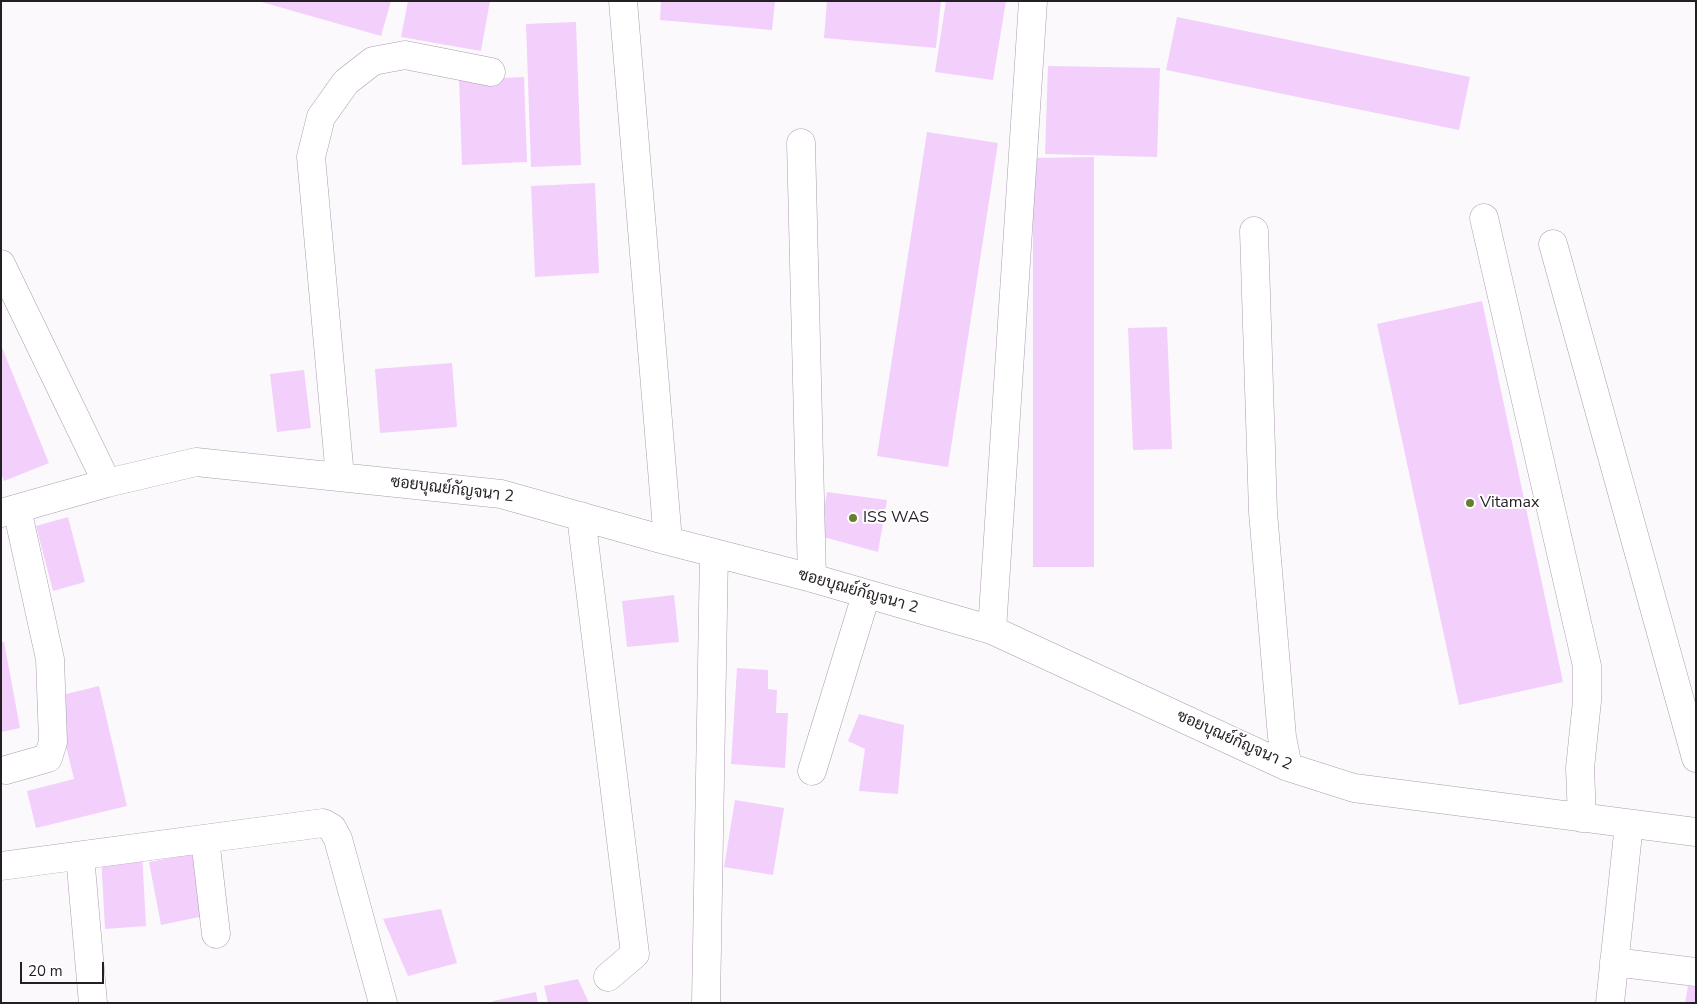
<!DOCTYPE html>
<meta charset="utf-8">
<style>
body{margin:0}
#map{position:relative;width:1697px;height:1004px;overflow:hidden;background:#fcf9fd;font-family:"Nunito Sans",sans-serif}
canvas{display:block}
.frame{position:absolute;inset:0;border:2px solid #241e25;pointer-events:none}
.scale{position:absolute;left:20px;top:962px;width:84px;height:22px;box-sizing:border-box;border:2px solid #241e25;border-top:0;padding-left:6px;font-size:15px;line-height:18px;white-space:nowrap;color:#241e25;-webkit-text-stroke:4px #fff;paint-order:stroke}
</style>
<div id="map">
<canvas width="1697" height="1004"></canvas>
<div class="frame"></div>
<div class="scale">20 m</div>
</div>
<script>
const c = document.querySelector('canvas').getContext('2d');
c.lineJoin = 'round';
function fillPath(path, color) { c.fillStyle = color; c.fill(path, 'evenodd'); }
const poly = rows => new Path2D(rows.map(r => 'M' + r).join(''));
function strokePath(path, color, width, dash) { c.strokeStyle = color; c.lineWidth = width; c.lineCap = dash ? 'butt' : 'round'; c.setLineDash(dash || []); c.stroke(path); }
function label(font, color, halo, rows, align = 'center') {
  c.font = font + ' "Nunito Sans",Sarabun,sans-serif'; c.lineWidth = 4; c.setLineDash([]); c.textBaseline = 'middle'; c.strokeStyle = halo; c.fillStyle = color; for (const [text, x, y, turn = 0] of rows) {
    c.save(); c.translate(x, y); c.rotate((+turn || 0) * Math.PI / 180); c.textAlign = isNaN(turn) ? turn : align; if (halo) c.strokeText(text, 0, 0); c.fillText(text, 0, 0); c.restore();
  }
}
fillPath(poly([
 [258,1,391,1,381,36],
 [408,1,490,1,481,51,401,37],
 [661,1,775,1,772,30,660,20],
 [827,1,941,1,936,48,824,38],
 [946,1,1006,1,993,80,935,72],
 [1177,17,1470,77,1459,130,1166,70],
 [576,22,581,165,531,167,526,24],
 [1048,66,1160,68,1157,157,1045,154],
 [524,77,527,162,462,165,459,80],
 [927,132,998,143,948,467,877,456],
 [1094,157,1094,567,1033,567,1033,158],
 [595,183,599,273,535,277,531,186],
 [1482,301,1563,682,1459,705,1377,324],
 [1167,327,1172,449,1133,450,1128,328],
 [1,345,49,463,4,481,1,473],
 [452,363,457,427,380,433,375,369],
 [304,370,311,428,277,432,270,374],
 [827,492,887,500,878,552,820,536],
 [68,517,85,582,53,591,36,526],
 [674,595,679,642,627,647,622,601],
 [1,642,4,642,20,728,1,732],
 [737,668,768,670,768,689,777,690,776,713,788,713,785,768,731,764],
 [99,686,127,806,36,828,27,791,74,779,54,697],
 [859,714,904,725,898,794,859,791,865,749,848,741],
 [735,800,784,808,773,875,724,867],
 [142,852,146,926,105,929,101,855],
 [192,854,204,916,161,925,149,862],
 [441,909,457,963,408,976,383,919],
 [578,979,589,1003,548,1003,544,986],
 [1688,986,1696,987,1696,1003,1685,1003],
 [536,992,538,1003,493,1003,493,1001]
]), '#f2d0fb');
const minor = poly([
 [623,1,668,541],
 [801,143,812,578],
 [1484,218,1587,666,1587,701,1580,768,1582,818],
 [1254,231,1263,512,1282,737,1288,767],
 [1553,244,1696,758],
 [1,264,107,483],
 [340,477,311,157,321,117,346,82,373,61,405,55,491,72],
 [1,513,107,483,196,462,501,494,668,541,812,578,992,630,1288,767,1354,788,1696,832],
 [581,516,635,954,608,977],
 [992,630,1033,1],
 [6,770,48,758,53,742,50,659,17,509],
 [812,771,866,595],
 [205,839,216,934],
 [80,856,93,1003],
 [1,866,323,823,332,828,338,839,383,1003],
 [1614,962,1696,972],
 [706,1003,714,553],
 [1610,1003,1629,824]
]);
strokePath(minor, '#aa9cae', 29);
strokePath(minor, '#fff', 28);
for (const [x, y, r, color] of [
 [1470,503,5,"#687f30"],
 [853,518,5,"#687f30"]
]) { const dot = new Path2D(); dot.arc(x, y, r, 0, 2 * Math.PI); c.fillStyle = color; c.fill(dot); strokePath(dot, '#fff', 2); }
label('16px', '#241e25', '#fff', [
 ["ซอยบุณย์กัญจนา 2",452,490,7],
 ["ซอยบุณย์กัญจนา 2",858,592,16],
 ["ซอยบุณย์กัญจนา 2",1234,741,24]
]);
label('16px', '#241e25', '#fff', [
 ["Vitamax",1480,503],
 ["ISS WAS",863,518]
], 'left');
</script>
